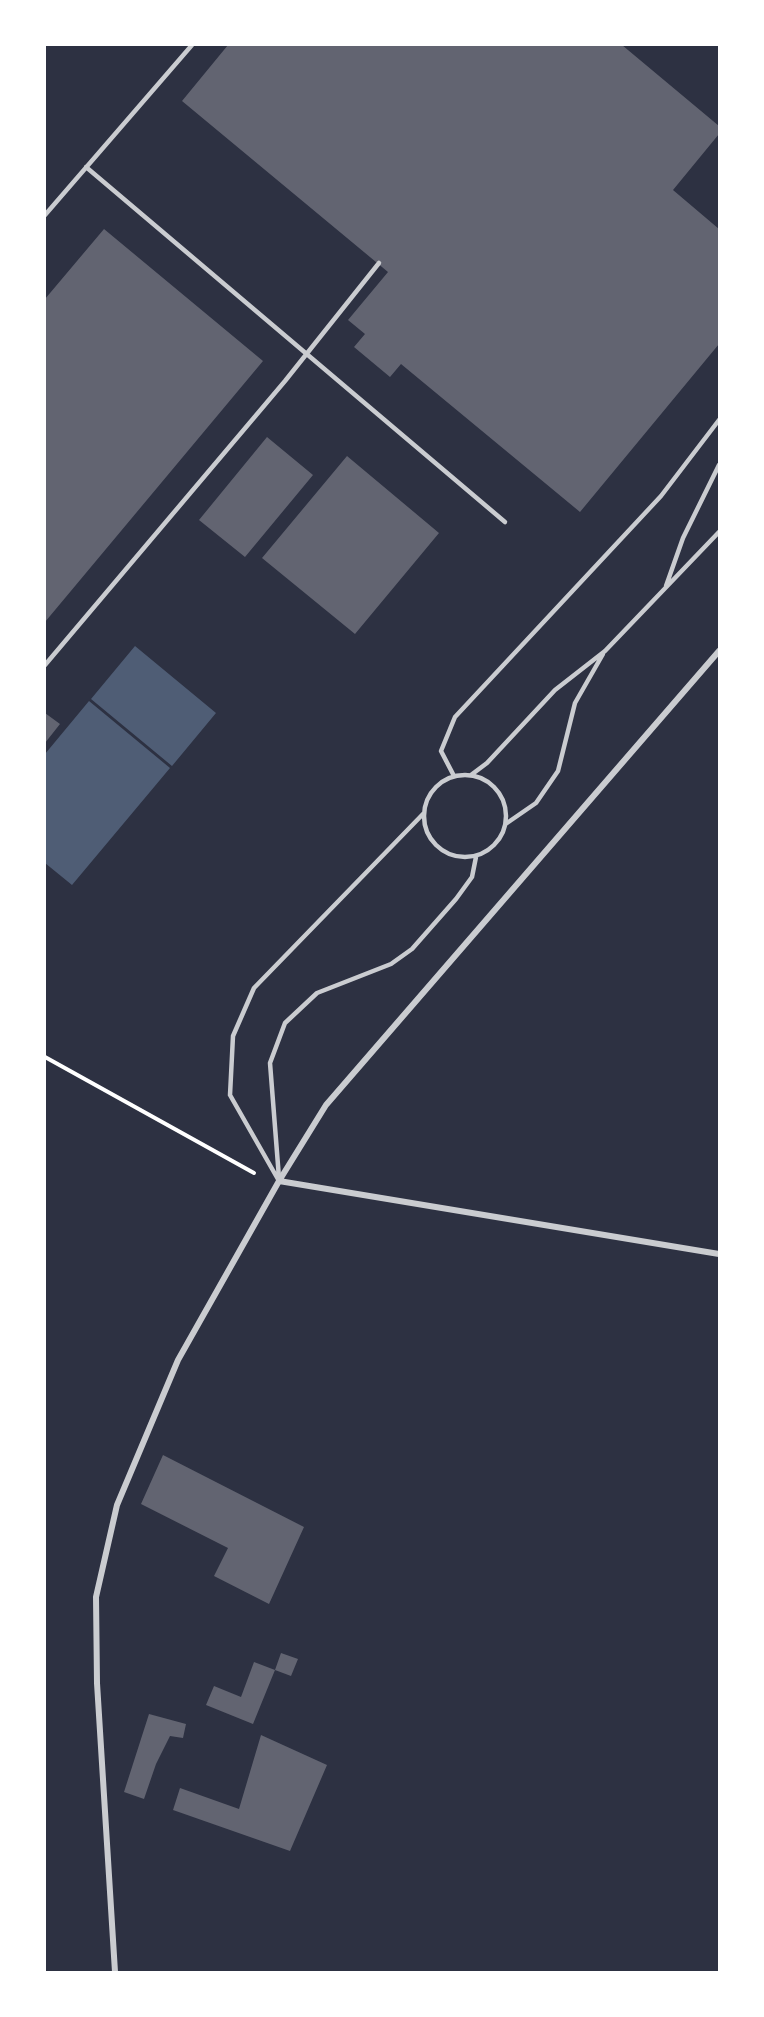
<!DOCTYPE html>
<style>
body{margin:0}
#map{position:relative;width:764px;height:2017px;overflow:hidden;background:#2d3142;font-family:"Archivo Narrow",sans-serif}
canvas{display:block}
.frame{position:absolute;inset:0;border:46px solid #fff;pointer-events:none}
</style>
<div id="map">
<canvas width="764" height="2017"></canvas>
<div class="frame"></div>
</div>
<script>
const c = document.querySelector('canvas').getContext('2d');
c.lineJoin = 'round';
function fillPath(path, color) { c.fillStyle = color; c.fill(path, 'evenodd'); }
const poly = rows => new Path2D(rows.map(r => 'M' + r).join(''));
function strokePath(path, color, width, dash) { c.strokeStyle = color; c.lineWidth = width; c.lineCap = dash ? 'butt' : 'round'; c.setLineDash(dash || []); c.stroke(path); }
fillPath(poly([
 [135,646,216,713,172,766,91,699],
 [89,701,170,768,72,885,45,863,45,754]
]), '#4f5d75');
fillPath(poly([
 [228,45,622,45,719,126,719,134,673,190,719,229,719,344,580,512,401,364,390,377,354,347,365,334,348,320,388,272,182,101],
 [104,229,263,361,45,622,45,299],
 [267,437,313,475,245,557,199,520],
 [347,456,439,533,355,634,262,558],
 [45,713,60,724,45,743],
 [163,1455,304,1527,269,1604,214,1576,228,1548,141,1504],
 [281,1653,298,1659,291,1676,275,1670],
 [254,1662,275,1670,253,1724,206,1705,214,1686,241,1697],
 [149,1714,186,1724,183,1738,170,1736,156,1764,144,1799,124,1792],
 [261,1735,327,1765,290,1851,173,1810,180,1788,239,1809]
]), '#626471');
strokePath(poly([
 [45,1057,254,1173]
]), '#fff', 4);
strokePath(poly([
 [86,167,505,522],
 [45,215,192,45],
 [666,586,683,538,719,465],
 [45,665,285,381,379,263],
 '424 816a41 41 0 1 1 82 0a41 41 0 1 1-82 0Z',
 [471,775,487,763,555,690,605,651,719,532],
 [454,776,441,751,455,717,661,496,719,420],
 [507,823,536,803,558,771,575,703,603,654],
 [279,1178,270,1063,285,1023,317,993,391,964,412,949,456,899,472,877,476,857],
 [279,1181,230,1095,233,1036,254,988,424,813]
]), '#caccd0', 4.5);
strokePath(poly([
 [279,1181,719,1254],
 [115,1972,97,1683,96,1597,117,1505,178,1360,279,1181,326,1105,719,651]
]), '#caccd0', 6);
</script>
